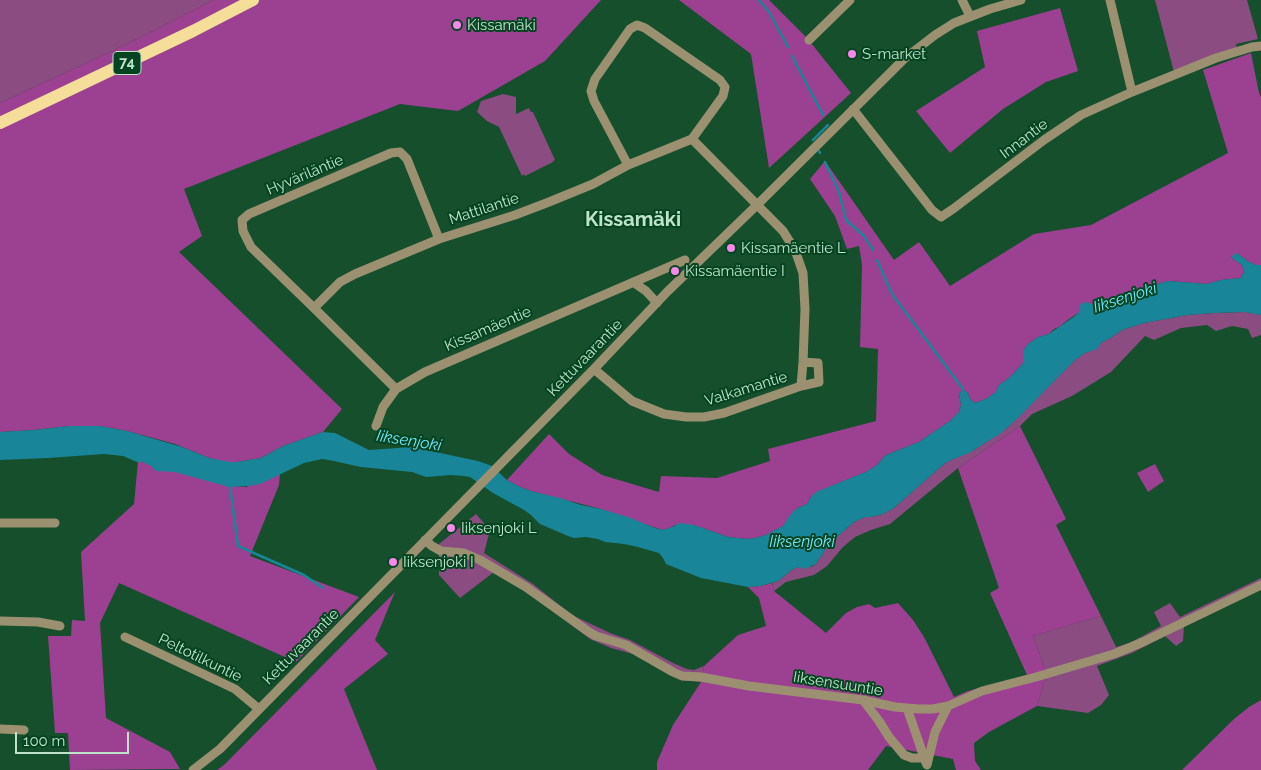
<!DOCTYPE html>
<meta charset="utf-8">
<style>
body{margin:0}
#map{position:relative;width:1261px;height:770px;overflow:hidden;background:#154f2b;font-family:Raleway,sans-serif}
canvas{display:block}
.scale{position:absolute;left:15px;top:732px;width:114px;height:22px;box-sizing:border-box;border:2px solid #bfe3c8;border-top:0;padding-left:6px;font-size:15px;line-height:18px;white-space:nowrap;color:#bfe3c8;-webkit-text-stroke:4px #054421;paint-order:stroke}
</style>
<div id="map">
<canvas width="1261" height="770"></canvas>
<div class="scale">100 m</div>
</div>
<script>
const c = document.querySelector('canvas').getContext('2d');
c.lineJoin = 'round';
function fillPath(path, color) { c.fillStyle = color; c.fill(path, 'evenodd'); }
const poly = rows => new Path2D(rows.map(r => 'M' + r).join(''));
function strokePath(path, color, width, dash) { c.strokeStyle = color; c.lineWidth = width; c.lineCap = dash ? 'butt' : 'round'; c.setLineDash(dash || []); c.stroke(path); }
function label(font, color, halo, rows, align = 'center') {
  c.font = font + ' Raleway,sans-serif'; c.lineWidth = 4; c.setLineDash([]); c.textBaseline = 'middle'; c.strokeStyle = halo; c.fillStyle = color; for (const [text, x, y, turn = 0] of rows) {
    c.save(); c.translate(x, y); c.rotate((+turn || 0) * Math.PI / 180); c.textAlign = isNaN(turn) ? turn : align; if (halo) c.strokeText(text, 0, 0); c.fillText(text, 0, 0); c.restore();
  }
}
fillPath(poly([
 [0,0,214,0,129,43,0,103],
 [1155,0,1247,0,1258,39,1236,44,1237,49,1174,72],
 [503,94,516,97,516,114,529,108,531,112,533,112,555,160,553,161,553,162,525,176,524,174,522,176,499,127,487,121,477,112,481,101],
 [1245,312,1261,315,1261,335,1252,338,1248,329,1232,326,1216,331,1207,325,1181,328,1154,340,1145,336,1111,372,1072,396,1032,414,1020,426,958,468,890,524,871,530,855,537,843,547,827,566,814,575,786,582,774,591,772,583,778,581,793,569,799,567,811,567,816,564,829,544,854,522,865,517,871,517,883,514,894,508,945,463,951,460,974,450,1007,428,1075,360,1085,353,1096,349,1101,343,1112,337,1122,330,1144,323,1187,315,1214,313],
 [476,514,490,530,484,553,533,584,572,615,610,633,630,640,673,663,687,669,694,670,704,666,701,682,681,680,633,654,611,648,590,639,527,592,494,572,460,598,439,575,439,544],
 [1261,578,1261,589,1184,626,1183,641,1176,646,1165,636,1132,653,1097,666,1109,695,1101,705,1088,713,1037,706,1047,674,1033,636,1101,616,1116,647,1130,643,1161,626,1154,612,1170,603,1180,617]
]), '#8b4c82');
fillPath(poly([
 [214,0,601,0,545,61,458,111,400,104,184,189,202,236,179,252,342,409,323,432,283,446,261,458,237,462,224,462,209,458,175,444,127,431,100,426,69,426,34,430,0,432,0,103,129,43],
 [679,0,769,0,807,38,851,93,769,168,751,54],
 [1060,8,1078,71,1046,82,1003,109,950,153,916,111,985,67,977,31],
 [1251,53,1259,93,1261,97,1261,265,1256,265,1249,262,1238,254,1231,257,1242,265,1244,271,1241,278,1221,280,1207,284,1168,281,1139,290,1122,298,1110,301,1092,304,1069,319,1059,327,1054,329,1049,334,1038,337,1028,344,1023,351,1023,363,1009,378,999,385,996,392,986,399,975,403,970,399,968,393,963,389,959,394,961,405,959,412,950,421,919,442,886,455,877,465,866,472,822,490,811,497,807,504,796,509,783,526,766,535,755,538,748,539,728,537,694,525,675,525,670,528,662,530,601,509,534,492,520,487,507,480,549,434,569,454,602,475,659,492,661,476,717,478,770,461,768,449,876,421,878,349,860,347,862,265,859,246,847,249,835,216,810,179,825,161,894,260,919,242,950,286,1034,234,1091,225,1228,153,1203,70],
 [1020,426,1066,519,1056,525,1101,616,1033,636,1047,674,1037,706,989,732,974,743,975,761,981,770,956,770,953,759,886,746,868,770,657,770,657,762,673,725,701,682,704,666,738,635,766,626,759,598,748,587,760,586,772,583,774,591,826,633,846,613,857,607,869,604,875,608,898,603,913,620,924,637,954,697,968,691,1027,675,990,593,999,588,958,468],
 [138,461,232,486,247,487,253,480,280,474,279,485,250,556,359,597,296,662,119,583,100,623,106,718,170,752,180,769,70,770,68,733,55,733,48,636,71,636,72,620,85,621,81,552,134,504],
 [1155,464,1164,481,1148,492,1137,473],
 [395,592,375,640,388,654,344,689,377,770,217,770,224,765],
 [1261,700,1261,770,1182,770,1234,719,1249,707]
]), '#9c4091');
fillPath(poly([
 [1236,253,1238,254,1249,262,1256,265,1261,265,1261,315,1245,312,1214,313,1187,315,1144,323,1122,330,1112,337,1101,343,1097,349,1085,353,1075,360,1017,419,1001,433,969,453,951,460,945,463,894,508,883,514,871,517,865,517,854,522,829,544,816,564,805,569,799,567,793,569,778,581,760,586,748,587,701,578,666,564,663,558,659,553,638,547,624,544,605,542,598,539,586,537,574,538,568,536,540,524,531,515,524,510,493,493,470,477,464,476,451,475,426,477,412,472,361,467,329,460,322,459,304,463,260,484,248,486,229,487,175,472,156,471,151,466,143,462,137,462,123,456,104,454,48,458,0,460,0,432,34,430,69,426,100,426,127,431,182,447,209,458,230,462,237,462,261,458,283,446,323,432,335,433,369,450,412,447,478,461,492,466,507,480,520,487,534,492,560,498,581,505,601,509,628,517,655,528,662,530,670,528,680,523,694,525,728,537,748,539,755,538,766,535,783,526,791,514,796,509,807,504,811,497,816,492,866,472,877,465,886,455,919,442,950,421,959,412,961,405,959,394,963,389,968,393,970,399,975,403,986,399,996,392,999,385,1009,378,1023,363,1023,351,1028,344,1038,337,1049,334,1075,316,1079,312,1080,305,1085,302,1092,304,1110,301,1122,298,1139,290,1168,281,1207,284,1221,280,1241,278,1244,271,1242,265,1231,257]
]), '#188698');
strokePath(poly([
 [759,0,769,12,788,47],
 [792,56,823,115],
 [813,140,828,125],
 [819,151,820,153],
 [825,162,839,192,846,220,864,236,873,250],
 [877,260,892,294,963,389],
 [230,487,238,546,304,575,323,588]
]), '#188698', 2.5);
strokePath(poly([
 [962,0,970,16],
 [1110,0,1132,92],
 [809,40,850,0],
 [853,109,932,210,941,217,953,209,1044,140,1081,115,1132,92,1216,58,1252,47,1261,46],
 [628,165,594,101,591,91,595,79,630,29,637,25,645,28,720,80,725,87,723,96,692,139],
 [633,282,646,291,657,303],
 [314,308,251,247,243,231,242,220,249,214,391,153,400,152,407,159,439,239],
 [801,386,819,382,818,363,803,362],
 [396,389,314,308,340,282,355,274,439,239,515,215,549,202,593,184,628,165,692,139,783,231,795,250,803,273,805,309,803,362,801,386,724,413,704,417,686,417,664,414,632,401,594,369],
 [376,426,383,407,396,389,425,372,685,260],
 [0,523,55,523],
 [425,540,432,546,441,551,464,553,480,560,526,587,589,632,596,636,626,645,673,672,682,676,701,677,749,686,863,700,895,707,919,709,933,709,948,706,982,691,1036,677,1114,654,1143,642,1261,585],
 [0,621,38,622,60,626],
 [125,637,235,689,259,709],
 [863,700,879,721,889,737,904,755,912,758,924,758],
 [907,708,926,763],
 [0,729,24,730],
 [927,765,935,732,948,706],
 [193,770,220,749,594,369,667,292,757,205,904,59,935,35,954,23,990,9,1021,0]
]), '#9b9170', 9);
strokePath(poly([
 [0,123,193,31,253,0]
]), '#f4de9a', 12);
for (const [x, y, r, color] of [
 [457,25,5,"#f888e9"],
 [852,54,5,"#f888e9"],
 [731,248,5,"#f888e9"],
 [675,271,5,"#f888e9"],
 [451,528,5,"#f888e9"],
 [393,562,5,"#f888e9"]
]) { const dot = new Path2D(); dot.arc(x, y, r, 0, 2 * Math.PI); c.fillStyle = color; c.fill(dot); strokePath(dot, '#054421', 2); }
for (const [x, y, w] of [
 [127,63,28]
]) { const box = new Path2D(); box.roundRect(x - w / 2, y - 11.5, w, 23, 4); c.fillStyle = '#054421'; c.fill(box); strokePath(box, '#bfe3c8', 1); }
label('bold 14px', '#bfe3c8', null, [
 ["74",127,63]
]);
label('15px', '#bfe3c8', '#054421', [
 ["Kissamäki",467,25],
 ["S-market",862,54],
 ["Kissamäentie L",741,248],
 ["Kissamäentie I",685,271],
 ["Iiksenjoki L",461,528],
 ["Iiksenjoki I",403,562]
], 'left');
label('15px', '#bfe3c8', '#054421', [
 ["Innantie",1024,139,-37],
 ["Hyväriläntie",305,175,-23],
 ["Mattilantie",484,209,-18],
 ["Kissamäentie",488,329,-23],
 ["Kettuvaarantie",585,358,-46],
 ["Valkamantie",746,389,-17],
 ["Kettuvaarantie",301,647,-45],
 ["Peltotilkuntie",200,658,26],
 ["Iiksensuuntie",838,684,9]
]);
label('italic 16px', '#6ee6fd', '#054421', [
 ["Iiksenjoki",1125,298,-18],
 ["Iiksenjoki",409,441,9],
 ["Iiksenjoki",802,542]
]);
label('bold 20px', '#bfe3c8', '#054421', [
 ["Kissamäki",633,220]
]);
</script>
